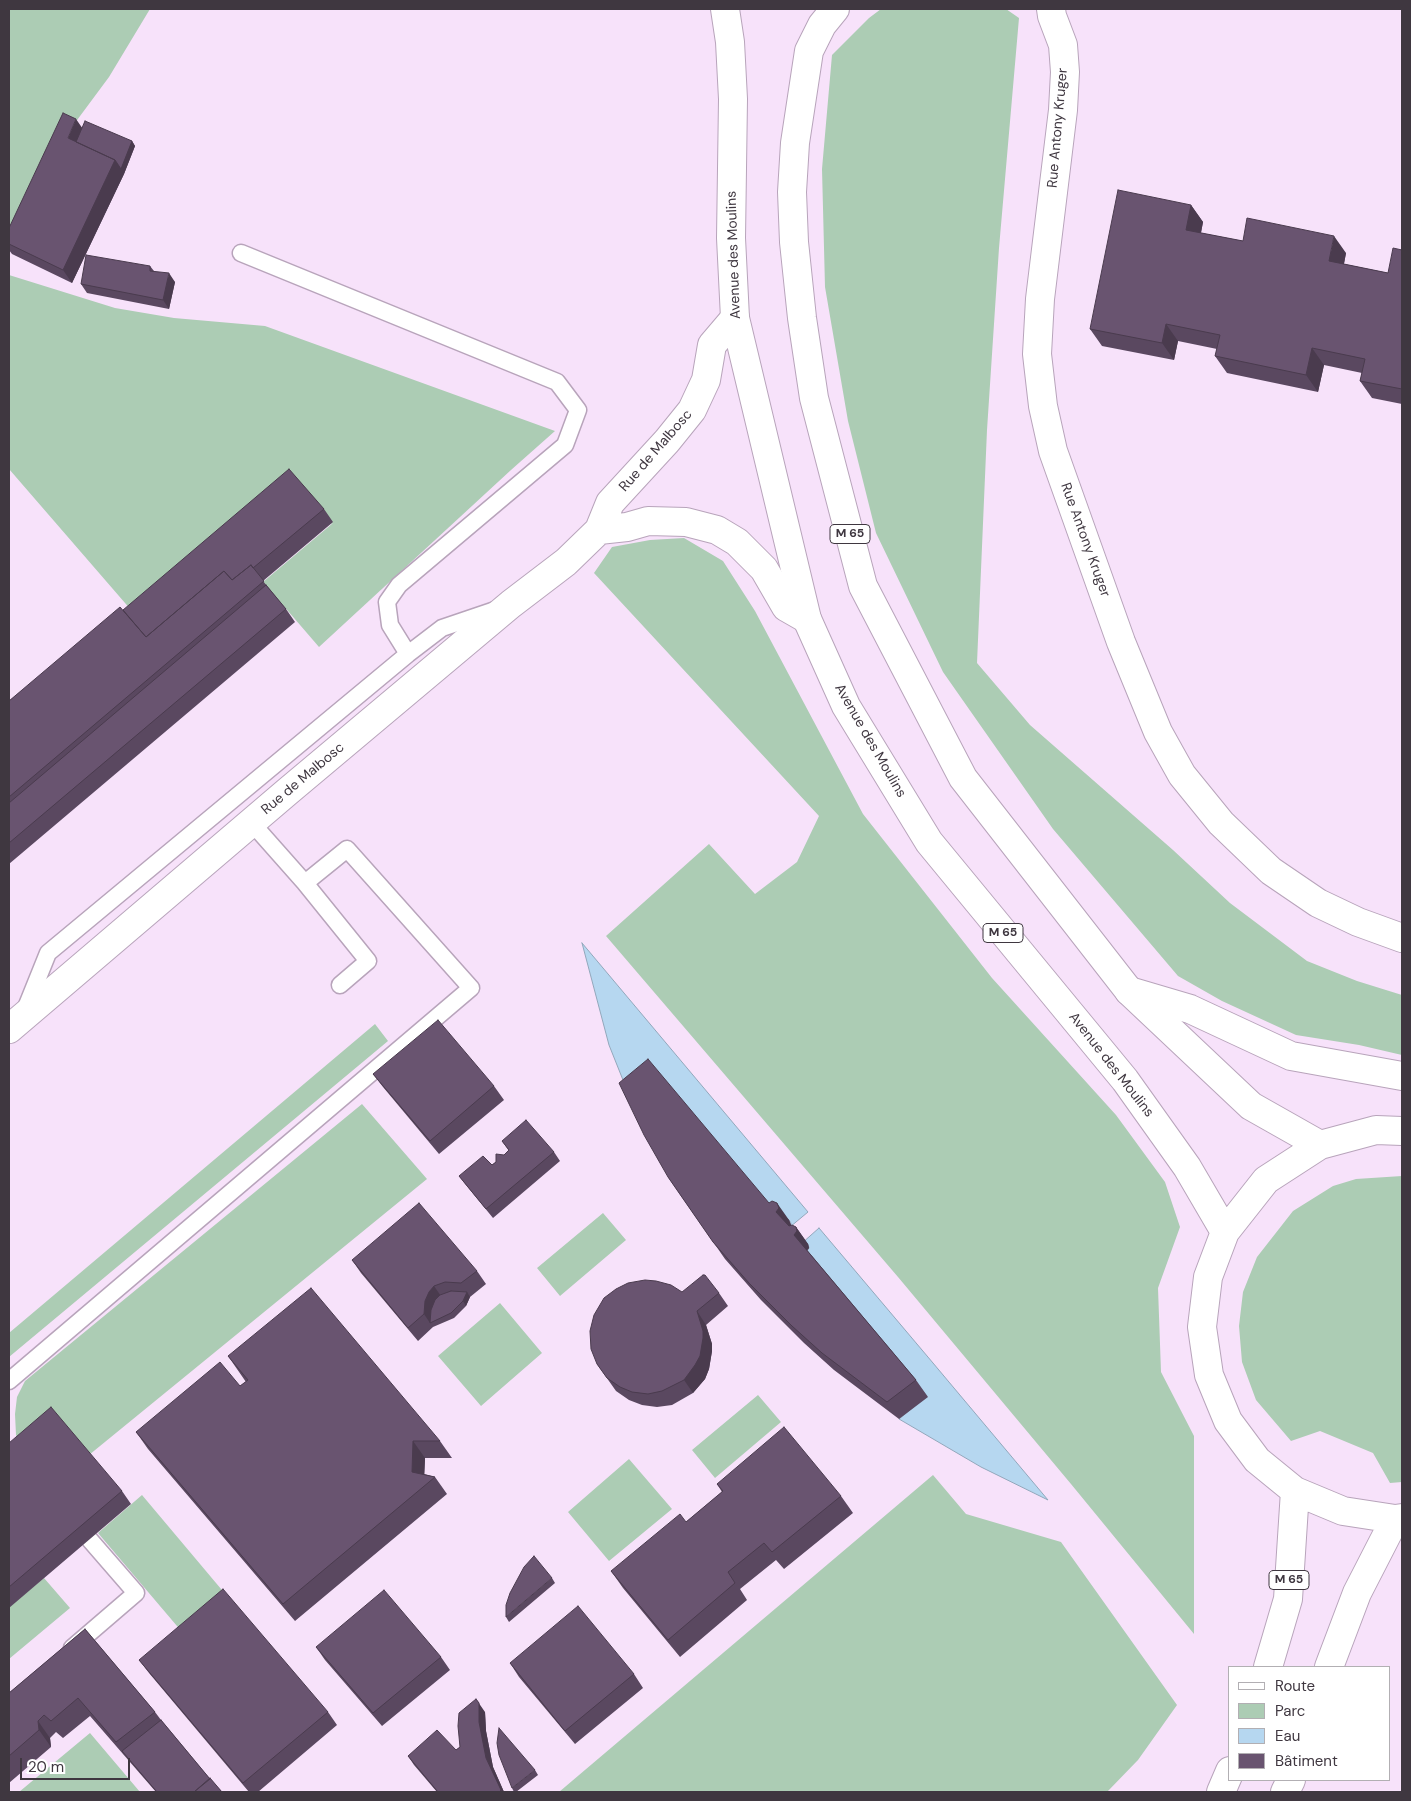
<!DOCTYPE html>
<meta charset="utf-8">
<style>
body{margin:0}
#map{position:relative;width:1411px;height:1801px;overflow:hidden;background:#f7e2fa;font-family:"DM Sans",sans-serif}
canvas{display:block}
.frame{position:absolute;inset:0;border:10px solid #3f3740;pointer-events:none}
.legend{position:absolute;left:1228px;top:1666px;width:162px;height:115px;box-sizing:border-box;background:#fff;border:1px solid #b2afb3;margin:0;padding:6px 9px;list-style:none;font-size:15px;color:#3f3740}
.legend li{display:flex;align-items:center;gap:10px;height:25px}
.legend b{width:25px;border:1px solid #b2afb3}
.scale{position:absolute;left:20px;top:1758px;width:110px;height:22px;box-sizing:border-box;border:2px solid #3f3740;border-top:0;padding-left:6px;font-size:15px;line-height:18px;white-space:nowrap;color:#3f3740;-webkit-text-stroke:4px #fff;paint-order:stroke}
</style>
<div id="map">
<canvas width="1411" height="1801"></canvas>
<div class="frame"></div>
<ul class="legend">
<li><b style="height:6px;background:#fff"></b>Route</li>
<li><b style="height:14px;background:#acccb4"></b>Parc</li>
<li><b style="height:14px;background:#b6d7f0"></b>Eau</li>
<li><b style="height:14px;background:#695470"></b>Bâtiment</li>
</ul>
<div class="scale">20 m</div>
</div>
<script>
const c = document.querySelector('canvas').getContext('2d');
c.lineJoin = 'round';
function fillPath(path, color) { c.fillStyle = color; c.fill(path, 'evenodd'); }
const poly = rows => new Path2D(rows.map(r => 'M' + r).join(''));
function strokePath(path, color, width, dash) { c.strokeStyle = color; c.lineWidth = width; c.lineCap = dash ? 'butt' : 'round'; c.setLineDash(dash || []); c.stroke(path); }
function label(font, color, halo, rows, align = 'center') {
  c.font = font + ' "DM Sans",sans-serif'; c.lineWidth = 5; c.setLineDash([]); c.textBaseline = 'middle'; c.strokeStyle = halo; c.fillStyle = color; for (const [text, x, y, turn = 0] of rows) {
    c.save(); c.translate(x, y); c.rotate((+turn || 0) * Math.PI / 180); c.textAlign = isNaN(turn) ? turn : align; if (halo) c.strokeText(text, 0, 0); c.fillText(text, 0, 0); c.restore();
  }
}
fillPath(poly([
 [9,9,150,9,109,77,40,170,9,244],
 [881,9,1006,9,1019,18,999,248,987,430,977,663,1030,725,1173,850,1230,903,1307,961,1357,981,1402,995,1402,1055,1359,1045,1296,1035,1222,1001,1178,976,1053,829,943,672,876,533,848,421,825,287,822,169,832,55,869,18],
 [9,275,115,308,174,318,265,326,555,431,511,470,319,647,263,582,333,523,138,618,9,469],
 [684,538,723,561,755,611,863,814,992,978,1116,1115,1165,1182,1180,1227,1158,1288,1161,1372,1194,1436,1194,1634,1071,1484,898,1277,606,936,709,844,755,894,797,862,819,816,594,573,612,547,650,540],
 [375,1024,388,1041,9,1357,9,1333],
 [362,1104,427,1179,89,1455,24,1451,16,1435,15,1414,17,1397,25,1381],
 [1402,1176,1402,1482,1390,1483,1373,1453,1320,1431,1291,1441,1256,1400,1242,1362,1239,1326,1243,1292,1257,1257,1293,1211,1333,1186,1356,1179],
 [603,1213,626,1240,560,1296,537,1268],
 [500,1303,542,1353,481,1406,438,1356],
 [758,1395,781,1422,715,1478,692,1450],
 [629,1459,672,1509,609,1561,568,1512],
 [933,1475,966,1514,1061,1542,1177,1705,1138,1760,1107,1792,559,1792],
 [142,1495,232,1602,188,1639,98,1533],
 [44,1578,70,1608,9,1659,9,1607],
 [90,1733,140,1792,19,1792]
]), '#acccb4');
const water = poly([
 [582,943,808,1212,790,1227,791,1223,789,1220,631,1100,609,1045,582,943],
 [819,1228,933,1363,1048,1500,981,1467,899,1419,927,1396,807,1251,809,1248,808,1244,801,1244,819,1228]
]);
fillPath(water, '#b6d7f0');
strokePath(water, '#92a7bb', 1);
const lane = poly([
 [241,253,557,382,578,410,565,445,399,585,387,602,390,625,408,654],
 [251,822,305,883,368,961,340,985],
 [25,1010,48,953,408,654,442,628,495,610],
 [9,1381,471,988,347,849,305,883],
 [72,1648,136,1593,90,1540]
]);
const street = poly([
 [1051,9,1052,16,1063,45,1065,72,1063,110,1040,299,1037,354,1043,406,1053,451,1121,642,1158,732,1182,775,1221,823,1271,871,1318,903,1358,922,1402,938],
 [599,530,627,527,648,521,686,522,717,530,737,542,764,569,786,607,807,619],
 [9,1029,287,792,511,604,566,562,599,530,610,503,667,441,692,410,706,380,712,345,735,318]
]);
const secondary = poly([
 [1129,991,1190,1009,1291,1056,1402,1076]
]);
const primary = poly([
 [725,9,730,42,733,99,731,238,735,318,807,619,846,706,929,842,1125,1080,1187,1167,1225,1232],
 [835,9,822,25,809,51,795,143,792,192,794,242,802,318,814,398,863,586,963,778,1129,991,1251,1106,1320,1145],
 [1402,1131,1376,1130,1320,1145,1266,1180,1225,1232,1208,1277,1202,1327,1209,1375,1228,1421,1257,1460,1295,1491,1343,1511,1395,1519,1402,1518],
 [1268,1667,1288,1599,1295,1491],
 [1329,1667,1357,1593,1395,1519],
 [1221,1792,1230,1771],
 [1285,1792,1291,1780]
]);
strokePath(lane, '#b8a4bb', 19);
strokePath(street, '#b8a4bb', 30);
strokePath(secondary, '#b8a4bb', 30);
strokePath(primary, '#b8a4bb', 30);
strokePath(lane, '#fff', 16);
strokePath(street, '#fff', 28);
strokePath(secondary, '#fff', 28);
strokePath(primary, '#fff', 28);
fillPath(poly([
 [82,127,132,141,135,146,124,174,72,283,12,254,9,250,9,228],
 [1191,205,1203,222,1201,233,1243,241,1346,253,1344,264,1388,273,1402,250,1402,404,1372,398,1360,381,1362,373,1324,365,1318,392,1227,373,1215,356,1217,349,1178,341,1174,360,1102,346,1090,329],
 [150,266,154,271,175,282,169,309,87,293,81,284],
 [324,509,333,522,263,581,286,609,295,622,9,864,9,701,123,610],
 [373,1074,494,1086,504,1100,439,1154,383,1087],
 [502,1141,554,1152,560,1161,493,1218,466,1185,459,1176,492,1165,509,1151],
 [668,1177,769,1203,789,1220,791,1225,790,1226,796,1227,808,1244,809,1248,807,1250,916,1380,928,1397,899,1419,834,1370,804,1343,761,1300,725,1259],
 [352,1260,477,1271,486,1284,470,1297,466,1306,454,1318,433,1327,418,1341,361,1273],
 [682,1292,719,1293,728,1306,706,1325,712,1344,712,1351,709,1369,705,1379,693,1393,672,1405,657,1407,642,1405,629,1400,616,1391,597,1364],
 [228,1356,440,1441,452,1458,425,1458,424,1474,435,1477,447,1494,295,1621,148,1449,136,1432,240,1386,246,1382],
 [9,1443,122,1491,131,1504,9,1608],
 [717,1484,841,1496,853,1513,784,1569,776,1560,740,1589,747,1600,680,1657,623,1588,611,1571,686,1522,722,1492],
 [552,1578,555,1583,509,1622,506,1617],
 [85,1629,155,1712,161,1720,210,1779,222,1792,156,1792,90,1716,63,1738,56,1732,50,1738,51,1747,9,1783,9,1693],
 [316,1647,441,1657,450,1670,382,1726,325,1660],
 [139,1660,328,1712,337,1725,258,1792,249,1792,149,1673],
 [510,1663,634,1674,643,1688,575,1744,519,1677],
 [485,1712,486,1731,493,1767,504,1792,437,1792,414,1765,408,1756,456,1750,460,1747],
 [535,1770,538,1775,516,1792,514,1792,512,1788]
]), '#5a4860');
fillPath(poly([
 [76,119,85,132,78,148,68,138],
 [132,141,135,146,124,174,72,283,63,270,115,160],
 [1191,205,1203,222,1198,247,1186,230],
 [1334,236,1346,253,1341,278,1329,261],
 [169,273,175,282,169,309,163,300],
 [1166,324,1178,341,1174,360,1162,343],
 [1312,348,1324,365,1318,392,1306,375],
 [777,1203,789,1220,791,1225,788,1229,776,1212],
 [796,1227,808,1244,809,1248,806,1252,794,1235],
 [434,1286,443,1299,430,1323,424,1314,425,1301,429,1292],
 [467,1292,470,1297,466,1306,463,1301],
 [697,1311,706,1325,712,1344,712,1351,709,1369,705,1379,693,1393,684,1380],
 [413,1441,425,1458,424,1486,412,1472],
 [476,1699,485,1712,486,1731,493,1767,504,1792,502,1792,501,1790,486,1758,479,1722],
 [38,1721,50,1738,51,1747,39,1730]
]), '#4a3b4e');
const building = poly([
 [63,113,76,119,68,138,115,160,63,270,9,244,9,228,63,113],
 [85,121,132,141,121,169,115,160,76,142,85,121],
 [1118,190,1191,205,1186,230,1243,241,1247,218,1334,236,1329,261,1388,273,1393,248,1402,250,1402,389,1360,381,1365,359,1312,348,1306,375,1215,356,1220,335,1166,324,1162,343,1090,329,1118,190],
 [86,255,150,266,150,271,169,273,163,300,81,284,86,255],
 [289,469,324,509,253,568,251,565,232,580,224,571,146,637,123,610,289,469],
 [251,565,264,581,9,797,9,701,120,607,146,637,224,571,232,580,251,565],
 [266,585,286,609,9,843,9,803,266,585],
 [438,1020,494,1086,430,1141,373,1074,438,1020],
 [648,1059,769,1203,772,1201,777,1203,779,1208,776,1212,789,1226,792,1225,796,1227,797,1231,794,1235,916,1380,887,1402,822,1353,792,1326,749,1283,713,1242,668,1177,644,1135,619,1083,648,1059],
 [526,1120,554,1152,486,1209,459,1176,483,1156,492,1165,496,1162,496,1154,504,1155,509,1150,502,1141,526,1120],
 [419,1203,477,1271,461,1283,445,1282,434,1286,429,1292,425,1301,424,1314,408,1328,352,1260,419,1203],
 [703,1275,705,1275,719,1293,697,1311,703,1331,703,1338,700,1356,695,1365,684,1380,662,1391,648,1394,632,1392,620,1387,607,1378,597,1364,591,1349,590,1331,594,1315,604,1298,616,1289,628,1283,645,1280,656,1281,671,1285,682,1292,703,1275],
 [311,1288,440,1441,413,1441,412,1472,435,1477,283,1604,136,1432,220,1362,240,1386,248,1380,228,1356,311,1288],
 [451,1291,467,1292,463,1301,451,1313,430,1323,431,1310,435,1300,440,1295,451,1291],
 [51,1407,122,1491,9,1587,9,1443,51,1407],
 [784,1427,841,1496,772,1552,764,1543,728,1572,735,1583,668,1640,611,1571,680,1514,686,1522,723,1491,717,1484,784,1427],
 [534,1556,552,1578,506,1617,506,1605,510,1593,524,1567,534,1556],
 [223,1589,328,1712,243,1783,139,1660,223,1589],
 [384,1590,441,1657,373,1713,316,1647,384,1590],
 [578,1606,634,1674,565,1731,510,1663,578,1606],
 [85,1629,155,1712,116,1742,78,1698,51,1721,44,1715,38,1721,39,1730,9,1756,9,1693,85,1629],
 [476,1699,479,1703,479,1722,486,1758,501,1790,499,1792,438,1792,408,1756,437,1730,456,1750,460,1747,458,1726,459,1713,476,1699],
 [161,1720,210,1779,194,1792,157,1792,122,1751,161,1720],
 [499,1728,535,1770,512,1788,499,1755,497,1743,499,1728],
 [210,1778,222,1792,194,1792,210,1778]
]);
fillPath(building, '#695470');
strokePath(building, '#4a3b4e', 1);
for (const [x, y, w] of [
 [850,534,40],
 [1003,933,40],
 [1289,1580,40]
]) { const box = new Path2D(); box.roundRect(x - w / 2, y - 9.5, w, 19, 4); c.fillStyle = '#fff'; c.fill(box); strokePath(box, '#3f3740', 1); }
label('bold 12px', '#3f3740', null, [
 ["M 65",850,534],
 ["M 65",1003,933],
 ["M 65",1289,1580]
]);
label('14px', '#3f3740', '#fff', [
 ["Rue Antony Kruger",1058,128,-85],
 ["Avenue des Moulins",734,255,-92],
 ["Rue de Malbosc",656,451,-49],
 ["Rue Antony Kruger",1085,540,70],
 ["Avenue des Moulins",870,741,60],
 ["Rue de Malbosc",303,779,-40],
 ["Avenue des Moulins",1111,1065,52]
]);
</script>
